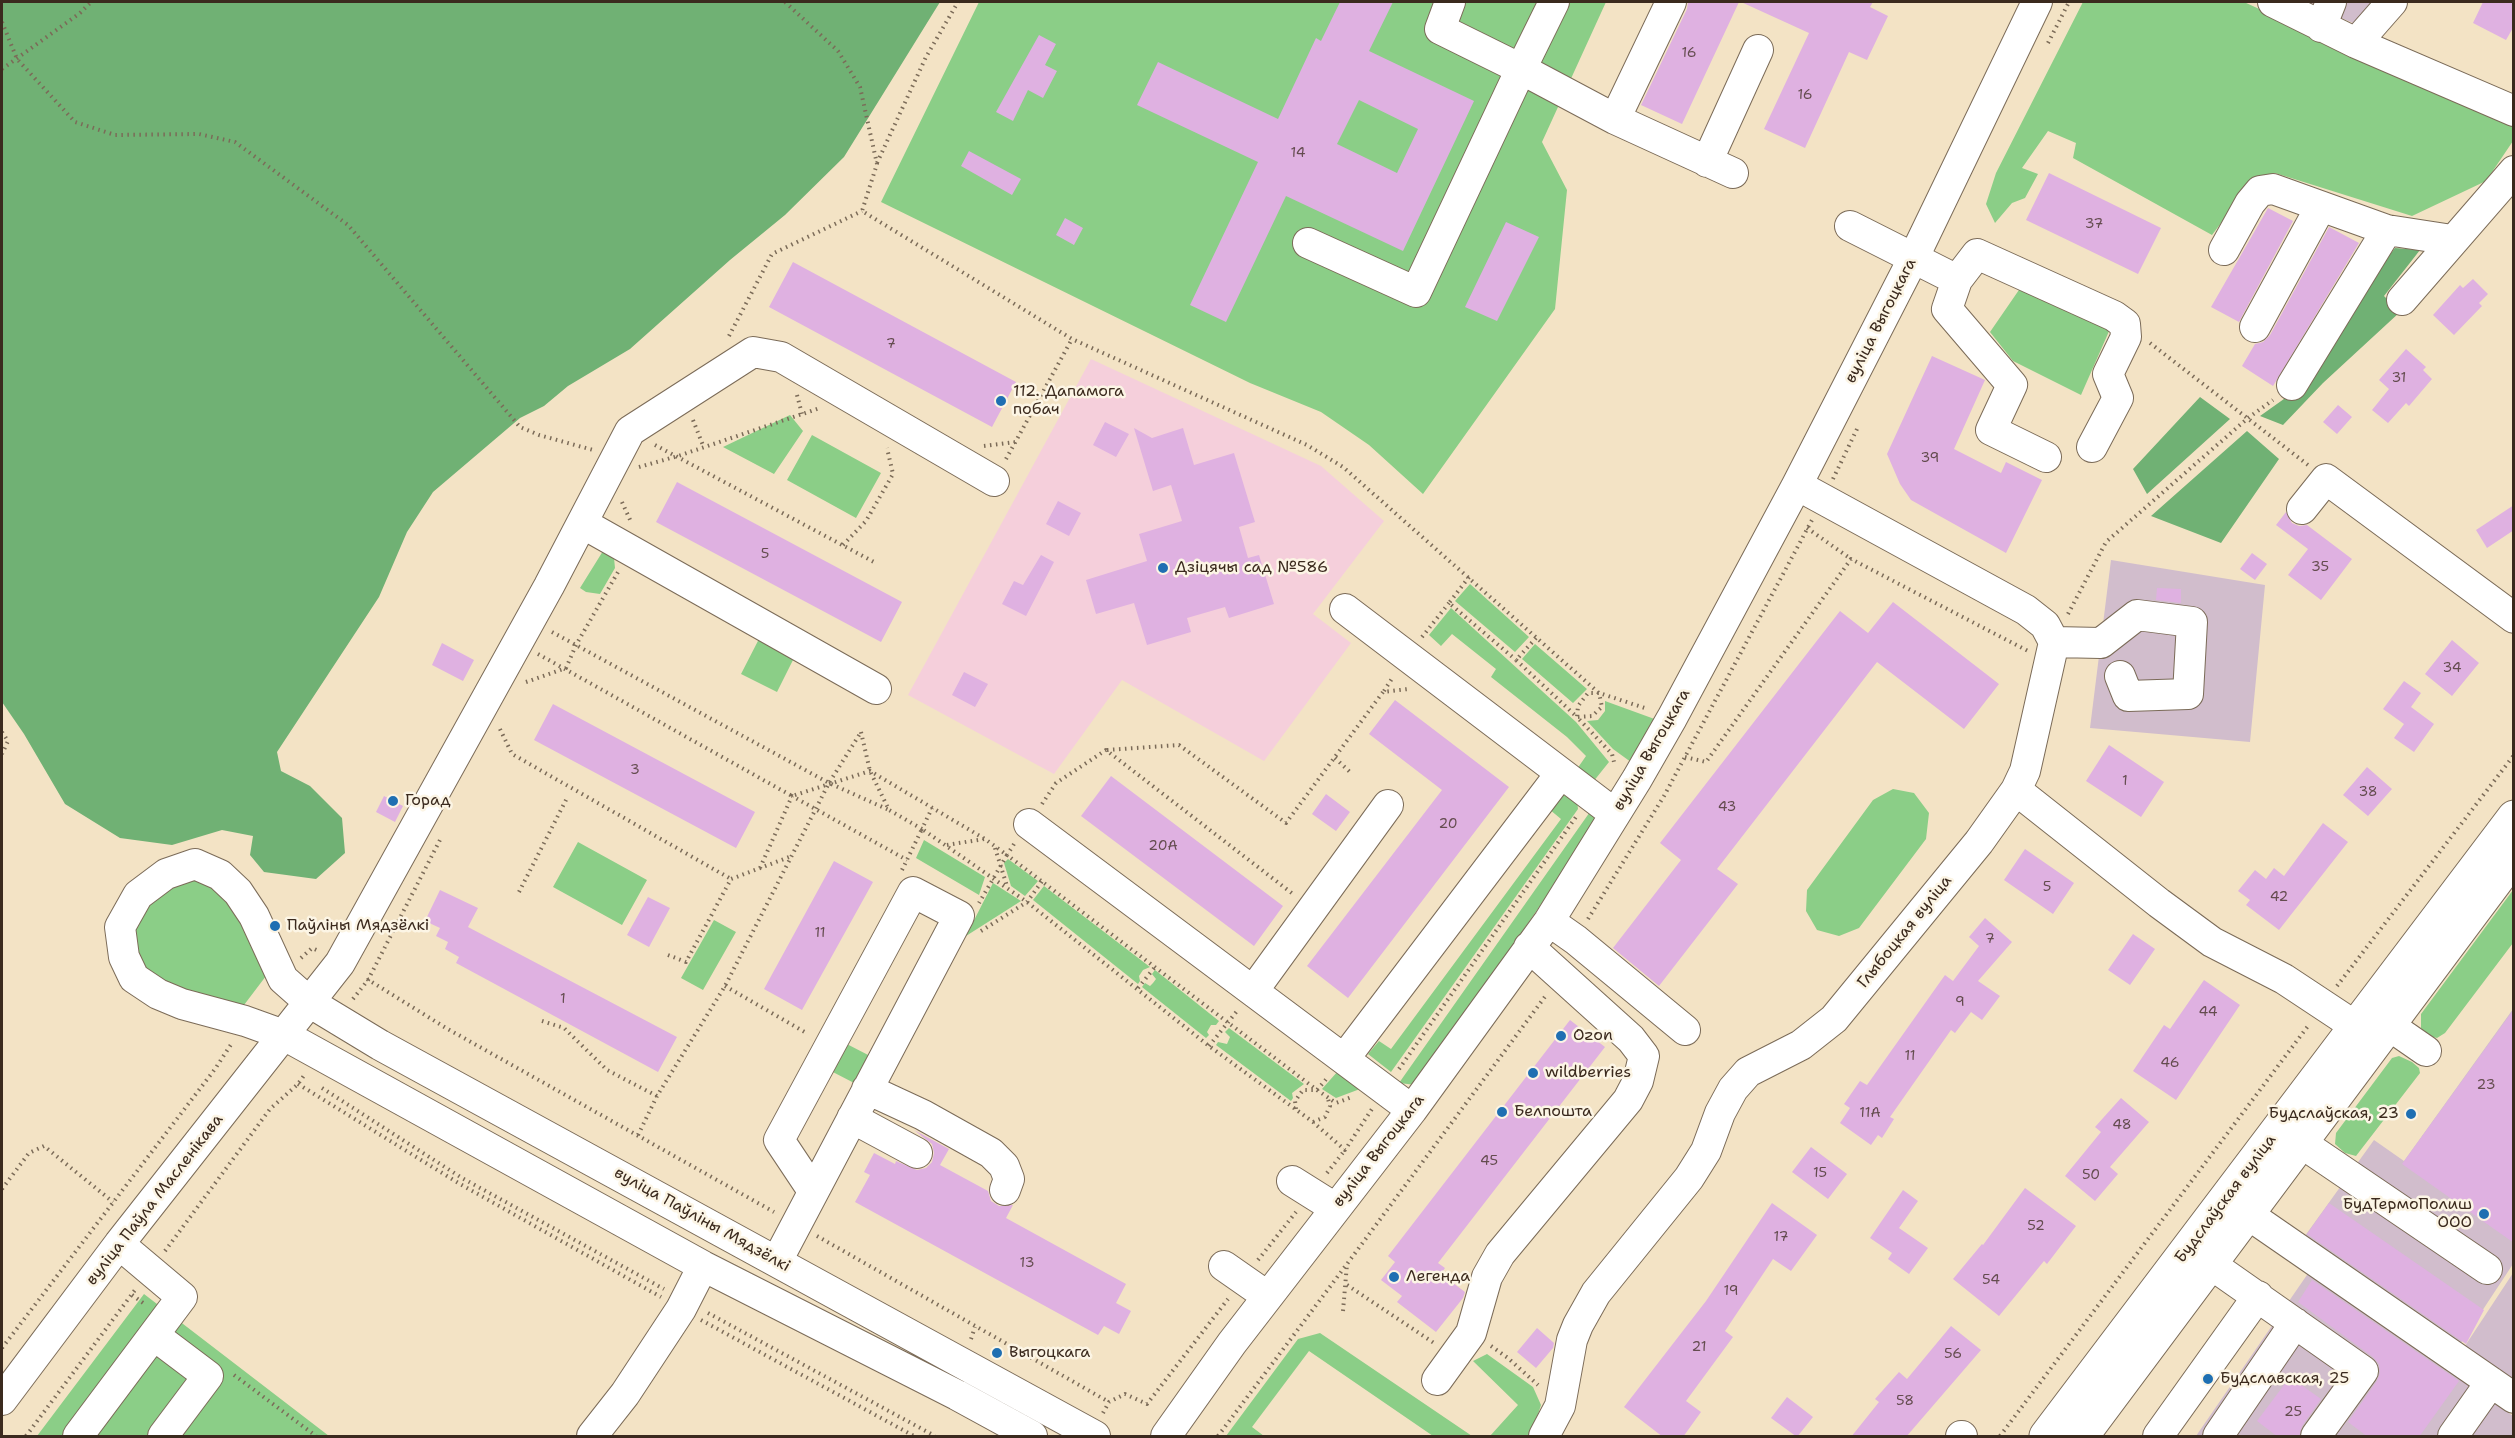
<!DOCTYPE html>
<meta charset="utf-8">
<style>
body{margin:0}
#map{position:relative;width:2515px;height:1438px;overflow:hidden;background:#f3e3c5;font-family:"Shantell Sans",sans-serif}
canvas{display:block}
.frame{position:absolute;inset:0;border:3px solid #3b2a1e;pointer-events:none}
</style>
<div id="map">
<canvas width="2515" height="1438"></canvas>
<div class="frame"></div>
</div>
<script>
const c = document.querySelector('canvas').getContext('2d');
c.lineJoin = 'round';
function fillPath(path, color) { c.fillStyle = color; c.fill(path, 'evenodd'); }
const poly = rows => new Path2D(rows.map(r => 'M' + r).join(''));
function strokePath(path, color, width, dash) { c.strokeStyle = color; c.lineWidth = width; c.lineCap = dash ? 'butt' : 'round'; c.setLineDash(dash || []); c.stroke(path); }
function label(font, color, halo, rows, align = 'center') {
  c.font = font + ' "Shantell Sans",sans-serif'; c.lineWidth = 5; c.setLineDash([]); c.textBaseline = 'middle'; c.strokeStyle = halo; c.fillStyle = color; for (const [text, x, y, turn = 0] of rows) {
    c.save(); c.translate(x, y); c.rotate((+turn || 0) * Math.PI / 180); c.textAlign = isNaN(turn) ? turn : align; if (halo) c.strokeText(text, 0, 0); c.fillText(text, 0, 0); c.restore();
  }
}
fillPath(poly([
 [1091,359,1321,466,1384,521,1313,614,1351,643,1264,761,1122,680,1054,774,908,695]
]), '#f5cfdb');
fillPath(poly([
 [2303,2,2405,2,2388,21,2353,23],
 [2111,560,2265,585,2250,742,2090,728],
 [2513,1009,2513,1264,2457,1349,2302,1240,2374,1140,2404,1161],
 [2309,1272,2513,1416,2513,1436,2196,1436],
 [2513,1273,2513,1388,2461,1352]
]), '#d1bdcc');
fillPath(poly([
 [979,2,1606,2,1542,142,1567,190,1555,309,1423,494,1369,445,1321,412,1250,383,881,202],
 [2083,2,2244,2,2513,125,2513,141,2486,181,2412,216,2275,173,2255,178,2212,235,2073,158,2076,143,2048,131,2022,168,2038,174,2025,198,2012,203,1995,223,1986,204,1996,173],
 [2021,287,2110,329,2081,395,2013,361,1990,332],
 [790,415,803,431,774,474,723,447],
 [812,435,881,473,856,518,787,480],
 [603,551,614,558,615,568,600,594,586,592,580,588],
 [1470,584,1529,637,1515,652,1455,601],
 [1451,608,1576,722,1609,762,1593,782,1577,769,1586,756,1567,737,1491,677,1496,669,1452,634,1441,646,1429,635],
 [760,637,796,654,777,692,741,674],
 [1535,644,1587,689,1573,703,1522,659],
 [1605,701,1660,721,1635,765,1613,749,1587,721,1598,720,1605,711],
 [1893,789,1914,793,1929,813,1926,839,1859,928,1839,936,1817,930,1806,911,1807,890,1873,800],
 [1558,793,1577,800,1578,809,1391,1072,1368,1054,1379,1041,1391,1049,1561,819,1549,809],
 [1592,809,1600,819,1416,1085,1399,1083],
 [924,840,985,877,979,895,916,858],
 [578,842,647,880,622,925,553,887],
 [1008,859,1038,881,1025,896,1011,886,1004,863],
 [186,879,208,883,229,897,266,976,244,1005,173,988,148,972,139,961,134,932,148,906,166,889],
 [993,883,1021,901,966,936],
 [1044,886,1150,967,1143,970,1139,976,1140,981,1138,984,1033,900],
 [2513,890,2513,943,2445,1033,2437,1038,2426,1035,2421,1028,2421,1014],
 [714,920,736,932,703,990,681,978],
 [1155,970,1219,1021,1216,1025,1211,1025,1207,1032,1209,1035,1206,1038,1142,987,1145,983,1150,986,1153,983,1156,979,1152,974],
 [1229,1028,1304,1084,1292,1093,1293,1098,1291,1101,1216,1045,1218,1042,1227,1044,1230,1037,1225,1032],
 [841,1041,872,1057,858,1085,827,1069],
 [2399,1056,2412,1062,2419,1068,2420,1073,2356,1156,2345,1153,2335,1144,2336,1133,2392,1058],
 [1338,1071,1360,1089,1336,1098,1322,1089],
 [144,1294,329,1436,37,1436],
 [1320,1333,1472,1436,1433,1436,1309,1351,1252,1427,1264,1436,1226,1436,1298,1339],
 [1487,1354,1533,1387,1541,1405,1531,1436,1490,1436,1518,1405,1473,1361]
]), '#8bce87');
fillPath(poly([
 [2,2,940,2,844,157,785,215,730,260,630,349,568,386,544,406,520,418,433,492,407,532,379,597,277,752,281,771,310,786,342,818,345,853,316,879,264,872,250,855,253,836,222,830,172,845,120,838,65,804,24,734,2,702],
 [2395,248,2420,250,2384,296,2400,312,2323,383,2283,425,2260,416,2298,389,2367,284],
 [2200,397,2230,419,2147,494,2133,469],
 [2247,431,2279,459,2221,543,2151,516]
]), '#70b174');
fillPath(poly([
 [1340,2,1393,2,1369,51,1474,101,1403,251,1286,196,1226,322,1190,305,1258,162,1137,105,1158,62,1278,119,1316,38,1321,41],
 [1359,100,1418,129,1397,173,1337,144],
 [1688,2,1739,2,1682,124,1641,105,1687,9],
 [1741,2,1873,2,1870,7,1888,16,1867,60,1849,52,1805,148,1764,129,1809,33],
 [2483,2,2514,2,2514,26,2506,40,2473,23],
 [1039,35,1056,44,1045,65,1057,71,1043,98,1028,90,1013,121,996,112],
 [969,151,1021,179,1012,195,961,166],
 [2049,173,2161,228,2138,274,2026,220],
 [2268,208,2293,221,2239,322,2211,307],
 [1065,218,1083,228,1074,245,1056,235],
 [1506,222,1539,237,1497,321,1465,307],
 [2329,227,2359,243,2273,386,2242,366,2255,344,2263,342,2270,335],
 [793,262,1016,382,992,427,769,307],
 [2473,279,2488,294,2479,303,2482,306,2454,335,2433,315,2460,285,2463,288],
 [2406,349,2426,367,2423,370,2432,379,2409,406,2406,403,2388,423,2372,410,2389,389,2379,380],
 [1932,356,1985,380,1954,449,2001,473,2006,462,2042,480,2006,553,1911,500,1900,484,1887,454],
 [2338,405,2352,417,2337,434,2323,422],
 [1105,422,1129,434,1116,457,1093,445],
 [1134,428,1152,438,1183,428,1194,465,1234,453,1255,522,1239,527,1248,558,1259,555,1274,604,1229,618,1225,607,1187,618,1191,632,1147,645,1134,603,1096,614,1086,580,1147,561,1139,534,1182,521,1171,485,1153,491],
 [677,482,902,602,881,642,656,522],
 [1058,501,1081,513,1069,536,1046,524],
 [2514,505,2514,530,2487,548,2476,530],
 [2286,512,2292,523,2299,526,2307,525,2352,559,2321,600,2288,575,2308,549,2276,525],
 [2252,553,2267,564,2255,580,2240,569],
 [1041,555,1054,562,1026,616,1002,604,1014,581,1023,585],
 [2157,588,2181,589,2181,603,2156,600],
 [1893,602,1999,684,1964,729,1877,662,1717,869,1738,884,1659,986,1613,948,1681,860,1660,843,1840,611,1868,633],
 [2452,640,2479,663,2452,696,2425,674],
 [442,643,474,660,463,681,432,665],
 [964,672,988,684,975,707,952,695],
 [2404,681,2421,693,2411,707,2434,724,2414,752,2394,738,2404,724,2383,709],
 [1395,700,1509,787,1348,998,1307,966,1442,790,1369,734],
 [553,704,755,812,736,848,534,740],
 [2109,745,2164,782,2141,817,2086,781],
 [2367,767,2392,789,2368,816,2343,795],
 [1111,776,1283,906,1254,946,1081,816],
 [1326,794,1350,812,1336,831,1312,814],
 [384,796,403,806,395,822,376,812],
 [2323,823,2348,842,2279,930,2246,905,2250,900,2238,891,2255,870,2266,879,2274,868,2284,876],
 [2025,849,2074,883,2053,914,2004,880],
 [834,861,873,882,802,1010,764,989],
 [440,890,478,908,468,927,677,1037,658,1072,456,963,459,957,445,949,448,942,436,936,440,928,425,921],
 [648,897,670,908,649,947,627,935],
 [1985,918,2012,942,1978,981,2000,996,1982,1020,1971,1012,1955,1033,1951,1030,1890,1117,1894,1119,1882,1138,1878,1135,1871,1145,1840,1123,1850,1108,1844,1104,1860,1081,1867,1085,1945,975,1953,981,1979,946,1969,937],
 [2133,934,2155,949,2130,985,2108,970],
 [2204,980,2240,1005,2176,1100,2133,1071,2164,1025,2170,1029],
 [2514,1009,2514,1243,2402,1164],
 [1570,1020,1605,1047,1438,1263,1445,1268,1441,1274,1465,1292,1463,1298,1436,1332,1397,1302,1402,1296,1381,1280,1395,1262,1388,1256],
 [2121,1098,2149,1122,2110,1167,2118,1174,2095,1201,2065,1176,2101,1132,2095,1127],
 [914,1130,949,1149,940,1165,988,1191,991,1201,999,1206,1013,1205,1006,1218,1126,1284,1116,1303,1131,1311,1119,1334,1104,1326,1098,1335,855,1202,870,1175,864,1172,874,1153,895,1164,896,1161,917,1170,926,1168,932,1162,934,1153,932,1144],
 [1811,1147,1847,1174,1828,1199,1792,1172],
 [2025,1188,2076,1226,2047,1264,2044,1261,1999,1316,1953,1279,1982,1244,1983,1245],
 [1903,1190,1918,1201,1899,1228,1928,1248,1909,1274,1888,1259,1892,1253,1870,1238],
 [1772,1203,1817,1235,1791,1271,1773,1259,1725,1331,1733,1337,1686,1401,1701,1412,1683,1437,1663,1437,1624,1407,1706,1301],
 [2329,1203,2484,1310,2466,1344,2307,1234],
 [2312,1280,2459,1381,2419,1437,2368,1437,2348,1422,2377,1381,2380,1373,2379,1364,2373,1357,2298,1302],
 [1951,1326,1981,1350,1906,1437,1851,1437,1879,1402,1875,1399,1899,1372,1907,1379],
 [1537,1328,1554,1343,1553,1348,1536,1368,1517,1352],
 [2290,1377,2321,1399,2302,1426,2299,1437,2278,1437,2257,1421],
 [1787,1397,1813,1417,1797,1437,1771,1418]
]), '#dfb1e1');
const minor = poly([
 [1450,2,1440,29,1521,69,1554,2],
 [2273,2,2356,43,2514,111],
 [2321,27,2331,2],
 [2356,43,2392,2],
 [1615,119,1671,2],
 [1707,162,1758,50],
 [1850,226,1957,280,1947,309,2012,385,1991,430,2046,457],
 [1308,243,1416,292,1521,69,1615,119,1733,173],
 [2224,250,2250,203,2260,191,2273,189,2387,230,2452,240],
 [1957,280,1977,254,2114,316,2125,324,2126,337,2108,374,2118,398,2092,447],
 [2402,300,2514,171],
 [2255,327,2320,208],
 [2292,385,2387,230],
 [2302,509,2326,479,2514,618],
 [582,523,876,689],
 [1345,609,1615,814],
 [2054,642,2101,643,2137,615,2192,622,2188,694,2128,696,2120,676],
 [2016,790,2159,903,2212,942,2284,979,2355,1026],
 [1029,824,1412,1110],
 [1549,921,1576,940,1685,1030],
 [1253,991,1388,805],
 [2387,1024,2426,1051],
 [1344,1059,1561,773],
 [867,1089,923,1115,991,1153,1004,1166,1009,1179,1005,1190],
 [852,1118,917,1153],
 [2300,1142,2487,1269],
 [1292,1181,1335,1208],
 [2246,1213,2514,1398],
 [777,1261,959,916,913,892,779,1140,813,1191],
 [2209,1263,2363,1371,2316,1436],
 [1224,1266,1267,1296],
 [155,1336,208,1376,163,1436],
 [1437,1380,1471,1333,1487,1277,1500,1254,1628,1100,1638,1081,1644,1056,1631,1039,1529,947],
 [2,1400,119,1244,340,963,549,586,630,431,753,352,781,357,994,481],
 [78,1436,182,1297,119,1244],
 [592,1436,625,1394,681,1309,703,1266],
 [1032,1436,957,1395,703,1266,284,1035,245,1021,182,1004,158,994,134,978,124,957,120,927,138,895,166,874,195,864,220,875,238,892,254,916,283,979,309,1002,380,1045,1095,1436],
 [1166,1436,1232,1343,1412,1110,1549,921,1637,779,1672,718,1797,485,1914,257,2037,2],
 [1544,1436,1560,1406,1572,1340,1578,1325,1596,1293,1689,1178,1706,1151,1720,1113,1733,1089,1748,1072,1801,1045,1834,1019,1979,842,2016,790,2025,771,2054,642,2045,625,2026,610,1797,485],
 [1961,1436,1962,1436],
 [2158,1436,2258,1296],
 [2218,1436,2295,1323],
 [2453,1436,2491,1382]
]);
const major = poly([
 [2046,1436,2514,817],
 [2082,1436,2514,857]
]);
strokePath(minor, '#7b6b58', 32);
strokePath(major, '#7b6b58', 35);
strokePath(poly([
 [785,2,838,51,860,87,877,164,862,211,1072,339,1307,445,1343,467,1599,693,1648,709],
 [2,22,17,59,75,122,115,135,199,134,235,142,348,225,520,427,539,435,593,450],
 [2048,43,2069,2],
 [2,69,80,13,91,2],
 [877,163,926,57,958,2],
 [729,336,772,254,862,211],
 [2150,343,2308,465],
 [797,395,802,414],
 [693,420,704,448],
 [655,445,874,562],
 [984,446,1015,442],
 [1006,459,1072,339],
 [639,467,678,456,820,408],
 [1833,479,1857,429],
 [622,502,631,522],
 [1807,528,1851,559],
 [843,545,866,521,893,474,887,448],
 [1469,577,1449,603,1516,660],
 [2068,614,2106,542,2248,418,2273,400],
 [552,632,829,783,889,810],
 [1422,637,1449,603],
 [1536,638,1516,660,1577,717,1578,706,1588,693,1599,693,1602,707,1592,716,1577,717,1612,754,1615,766],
 [538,654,792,796,870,771,985,839,1007,855,979,903],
 [526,682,566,668,576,645,618,572],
 [1384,691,1393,677],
 [500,729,512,754,731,879],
 [2,732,8,741,2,754],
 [861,732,870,771,889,810,922,829,932,808],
 [1107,750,1179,745,1286,823,1383,692,1408,689],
 [1685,757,1706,762,1851,559,2028,651],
 [1335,758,1351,773],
 [1042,804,1056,783,1106,750,1293,894],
 [1014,844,1007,855,1317,1090,1336,1103,1352,1097],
 [947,845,984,839],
 [995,848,1007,886],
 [760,868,792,796,907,860],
 [902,870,922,829,1027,902,1209,1046,1313,1122,1345,1150,1372,1109],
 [519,892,567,798],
 [1588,919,1664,796,1812,520],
 [981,931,1027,902,1043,880],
 [668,955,686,962,731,879,792,856],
 [301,958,312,948,319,951],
 [367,979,446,1028,774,1212],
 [725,986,808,1034],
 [2337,986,2514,755],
 [1138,988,1155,967],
 [353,999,368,980,441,838],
 [542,1021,564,1028,607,1070,657,1096],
 [1209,1046,1237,1011],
 [1399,1069,1578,814],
 [298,1084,460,1184,661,1297],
 [322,1088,462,1178,664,1289],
 [1296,1109,1295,1101,1303,1090,1317,1090,1328,1077],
 [1313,1122,1325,1117,1330,1106,1328,1099],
 [638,1135,657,1096,725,986,829,783,861,732],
 [1327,1173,1345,1150],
 [2,1189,29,1153,44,1146,113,1202],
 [817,1236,1109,1402],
 [165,1251,270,1109,298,1084,305,1074],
 [1258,1260,1296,1212],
 [1347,1285,1434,1343],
 [132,1295,146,1305],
 [1343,1311,1347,1264,1547,994],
 [708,1313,935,1436],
 [701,1320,914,1436],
 [971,1339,975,1327],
 [1491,1346,1508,1358,1538,1385],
 [2,1348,215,1069,232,1043],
 [234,1375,316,1436],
 [1103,1413,1109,1402,1125,1394,1147,1404,1228,1299],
 [26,1436,135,1290],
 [1218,1436,1347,1264],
 [2000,1436,2308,1026]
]), '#7b6b58', 4, [1.5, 4.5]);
strokePath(minor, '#fff', 30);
strokePath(major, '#fff', 33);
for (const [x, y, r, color] of [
 [1001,401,6,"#1f6fb2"],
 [1163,568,6,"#1f6fb2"],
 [393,801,6,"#1f6fb2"],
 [275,926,6,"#1f6fb2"],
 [1561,1036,6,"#1f6fb2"],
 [1533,1073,6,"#1f6fb2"],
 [1502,1112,6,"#1f6fb2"],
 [2411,1114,6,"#1f6fb2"],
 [2484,1214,6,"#1f6fb2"],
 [1394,1277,6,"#1f6fb2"],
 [997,1353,6,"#1f6fb2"],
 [2208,1379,6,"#1f6fb2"]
]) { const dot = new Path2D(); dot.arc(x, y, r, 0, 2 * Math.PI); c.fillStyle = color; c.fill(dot); strokePath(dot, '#fcf5e5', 2); }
label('14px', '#644c4f', null, [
 ["16",1689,53],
 ["16",1805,95],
 ["14",1298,153],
 ["37",2094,224],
 ["7",891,344],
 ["31",2399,378],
 ["39",1930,458],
 ["5",765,554],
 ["35",2320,567],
 ["34",2452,668],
 ["3",635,770],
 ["1",2125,781],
 ["38",2368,792],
 ["43",1727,807],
 ["20",1448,824],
 ["20А",1163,846],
 ["5",2047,887],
 ["42",2279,897],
 ["11",820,933],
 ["7",1990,939],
 ["1",563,999],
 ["9",1960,1002],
 ["44",2208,1012],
 ["11",1910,1056],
 ["46",2170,1063],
 ["23",2486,1085],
 ["11А",1870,1113],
 ["48",2122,1125],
 ["45",1489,1161],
 ["15",1820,1173],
 ["50",2091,1175],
 ["52",2036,1226],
 ["17",1781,1237],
 ["13",1027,1263],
 ["54",1991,1280],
 ["19",1731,1291],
 ["21",1699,1347],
 ["56",1953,1354],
 ["58",1905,1401],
 ["25",2293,1412]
]);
label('16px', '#3b2a1e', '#fcf5e5', [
 ["вуліца Выгоцкага",1881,321,-63],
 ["вуліца Выгоцкага",1652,750,-60],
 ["Глыбоцкая вуліца",1905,932,-51],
 ["вуліца Выгоцкага",1379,1151,-52],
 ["Будслаўская вуліца",2226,1199,-53],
 ["вуліца Паўла Масленікава",155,1200,-52],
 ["вуліца Паўліны Мядзёлкі",702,1220,29]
]);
label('16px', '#3b2a1e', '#fcf5e5', [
 ["112. Дапамога",1013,392],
 ["побач",1013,410],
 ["Дзіцячы сад №586",1175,568],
 ["Горад",405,801],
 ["Паўліны Мядзёлкі",287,926],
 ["Ozon",1573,1036],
 ["wildberries",1545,1073],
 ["Белпошта",1514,1112],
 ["Будслаўская, 23",2399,1114,"right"],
 ["БудТермоПолиш",2472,1205,"right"],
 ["ООО",2472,1223,"right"],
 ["Легенда",1406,1277],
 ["Выгоцкага",1009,1353],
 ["Будславская, 25",2220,1379]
], 'left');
</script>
